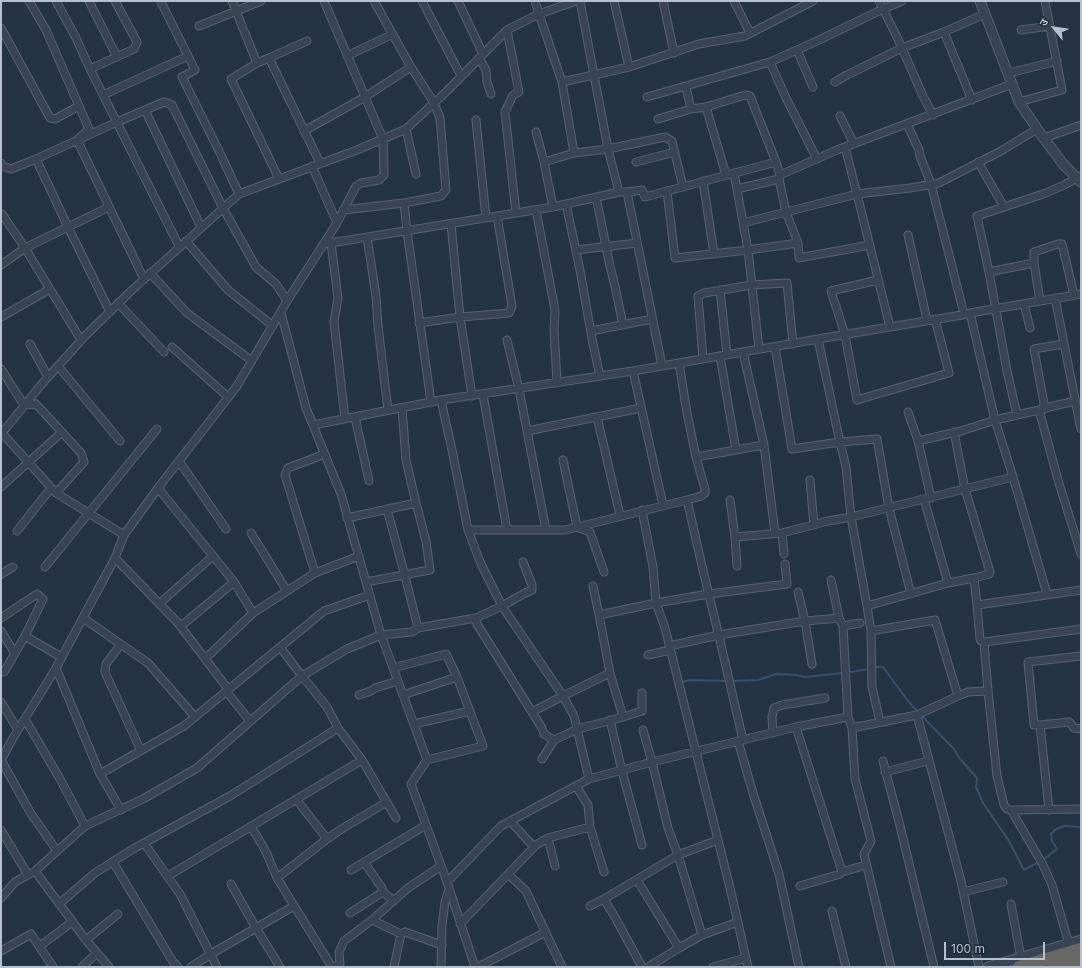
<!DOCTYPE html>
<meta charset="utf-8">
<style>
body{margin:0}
#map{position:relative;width:1082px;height:968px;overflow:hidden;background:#243445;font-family:Inter,"Noto Sans Devanagari",sans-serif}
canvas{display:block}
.frame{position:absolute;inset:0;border:2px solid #b7c0ce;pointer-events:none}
.north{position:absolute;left:1034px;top:8px;width:40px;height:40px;-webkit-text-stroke:3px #1e2a3a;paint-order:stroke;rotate:299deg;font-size:11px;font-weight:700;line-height:16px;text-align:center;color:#b7c0ce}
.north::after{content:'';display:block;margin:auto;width:14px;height:18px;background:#b7c0ce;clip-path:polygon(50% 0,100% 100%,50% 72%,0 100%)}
.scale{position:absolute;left:944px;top:942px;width:101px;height:18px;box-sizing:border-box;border:2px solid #b7c0ce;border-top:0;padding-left:5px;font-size:12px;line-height:14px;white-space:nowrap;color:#b7c0ce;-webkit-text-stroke:3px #1e2a3a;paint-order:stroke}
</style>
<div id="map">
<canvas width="1082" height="968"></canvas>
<div class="frame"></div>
<div class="north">उ</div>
<div class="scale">100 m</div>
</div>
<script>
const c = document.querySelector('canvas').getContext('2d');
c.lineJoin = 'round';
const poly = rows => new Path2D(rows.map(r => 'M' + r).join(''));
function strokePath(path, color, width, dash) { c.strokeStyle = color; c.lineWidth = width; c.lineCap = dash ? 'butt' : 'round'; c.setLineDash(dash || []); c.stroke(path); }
strokePath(poly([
 [847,673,877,667,883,667,908,701,918,712],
 [731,681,758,680,776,674,796,675,805,677,843,673],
 [682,682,690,680,727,681],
 [921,715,954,749,960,759,977,778,976,787,983,803,1009,841,1024,870,1039,862],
 [1043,860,1057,849,1052,841,1051,834,1055,830,1064,826,1081,827]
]), '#37506e', 2);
const minor = poly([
 [29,1,46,30,89,129,77,140,144,279],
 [56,1,76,38,90,69,179,246],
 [89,1,117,57],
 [232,1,257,63,231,79,279,179],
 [324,1,383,139,384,175,379,180,361,183,356,186,337,223],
 [422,1,461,76],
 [458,1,483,54],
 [535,1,539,14,576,1],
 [580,1,608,149,619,192],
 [614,1,629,67],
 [663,1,674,53],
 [734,1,750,33],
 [879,1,897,37,923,96,933,115],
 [161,2,195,70,182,77,219,151,239,194],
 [199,26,261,1],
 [1,28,50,118,55,119,79,106],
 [507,30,519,92,513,95,505,112,516,213],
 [1021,30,1050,26],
 [944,32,972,100],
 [797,50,813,87],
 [347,56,393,34],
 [269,58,307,41],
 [479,58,486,70,487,82,491,94],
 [257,63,269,58,320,163],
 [90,69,134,49,137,42,115,1],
 [1009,73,1057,61],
 [562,82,629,67,699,44,745,36,813,1],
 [835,82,847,75,902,48,944,32,985,14],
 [686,87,691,109],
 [103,95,188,56],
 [647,97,770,62],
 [1019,102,1062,90,1045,1],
 [706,107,726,175],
 [145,110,201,227],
 [840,116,854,144],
 [658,119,691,109,706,107,745,95,750,96,776,162],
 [476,120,486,218],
 [907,124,919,150,920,156,931,184,964,314],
 [406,129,416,174],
 [304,131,365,97,411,67],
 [536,132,544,162],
 [1044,138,1081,125],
 [574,153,608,149,665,137,672,141,683,187],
 [36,159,117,122,164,102,172,105,223,208,256,267,276,284,287,301],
 [817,159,786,98,770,62,817,41,883,9,902,1],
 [636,162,675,152],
 [978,162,1004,207],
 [1,163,2,166,11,169,36,159,68,227,110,312],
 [734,173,748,250,759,349],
 [780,175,779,179,786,212,798,243],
 [703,181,714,254],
 [737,189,779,179],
 [667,191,675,258,748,250,798,243,799,258,870,245],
 [627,192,642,190,645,197,776,162,780,175,837,150,1012,84],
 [596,197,610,266,616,291,623,325],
 [404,203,407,231,431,402],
 [566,204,580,270,592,339,600,376],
 [343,210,404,203,441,196,446,190,440,118,434,103,411,67,374,1],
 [536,210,555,310,554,330,557,382],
 [2,214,25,248,109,207],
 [743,223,857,194,845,147],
 [451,224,460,317,472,396],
 [908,235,927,320],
 [367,237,376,296,378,326,388,410],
 [329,240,329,243,331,243,338,298,334,322,345,419],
 [186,241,228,290,273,326],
 [324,244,553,207,619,192,627,192,662,366],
 [576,250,637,243],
 [1034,263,1034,252,1058,244,1062,244,1074,295],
 [1,265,25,248,81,340],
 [989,272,1007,371,1017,415],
 [150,273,187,313,252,361],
 [878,280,831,291,845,335,857,400,949,373,935,319],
 [720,290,727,355],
 [1055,298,1081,429],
 [1040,301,1034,263,989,272,977,216,1046,193,1064,185,1081,176],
 [118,303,164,352],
 [1024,304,1030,328],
 [281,313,306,408,341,494,381,635,427,760,411,784,447,882],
 [1,317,50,289],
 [419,323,460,317,509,313,512,306,497,216],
 [890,327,857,194,910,188,939,183,1001,151,1037,129],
 [591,331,652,319],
 [818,339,968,314],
 [507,340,519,389,546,530],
 [30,344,48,377],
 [172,347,228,397],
 [775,347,792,449,840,442,877,439,889,508,911,594],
 [720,356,736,450],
 [703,359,698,296,704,293,751,285,787,283,793,344],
 [679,363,687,413,696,457,764,445,743,352],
 [58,366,120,441],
 [1,369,24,405,36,404,81,453,84,462,56,493],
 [633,371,663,505],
 [483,395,507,530],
 [441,400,633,371,818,339,839,438,846,467,851,517,1013,477],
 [1041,409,1075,401],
 [1045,409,1034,349,1063,344],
 [908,412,918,441,931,498],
 [355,417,369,481],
 [597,417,620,515],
 [313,425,441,400,452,450,468,530,565,530,687,500,702,566,721,645,743,740],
 [527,431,641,408],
 [1,432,56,493,124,535],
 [954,432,965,489,990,572,989,574,974,578],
 [1,433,7,427,40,386,85,336,132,290,239,194,357,150,406,129,447,91,507,30,539,14,562,82,574,153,544,162,553,207],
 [918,441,961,431,995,420,1039,410,1058,480,1081,554],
 [764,445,775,533],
 [563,460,577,527,590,532,604,572],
 [179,461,226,529],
 [810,480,814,525],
 [1,487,62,432],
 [158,488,234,582,253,613],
 [924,499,948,583],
 [687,500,701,496,705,493,705,489,696,457],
 [730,500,735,537,737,566],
 [642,510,653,567,656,603,665,628,730,888,748,967],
 [347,518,416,503,406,460,402,408],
 [468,530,481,564,502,606,563,696,610,673],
 [17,531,51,488],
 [251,533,287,591],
 [782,533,784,554],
 [735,537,782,533,828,521,851,517,867,606,948,583,974,578,977,605],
 [115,558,178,623,228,689],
 [523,562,532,585,532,590,525,593,502,606,476,618,477,624,542,728,544,734,554,740],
 [45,567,157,429],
 [315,573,285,475,288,468,325,454],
 [1,574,13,567],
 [831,580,839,618],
 [366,582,430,570,426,541,416,503],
 [593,586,599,615],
 [798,592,805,621,812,664],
 [1047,594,1013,477,995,420,970,313,1081,294],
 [160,603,213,556],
 [867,606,871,631,935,620,958,696],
 [1,618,37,594,43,599,25,636],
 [83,618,148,663,195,717],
 [181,626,234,582],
 [843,626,848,717],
 [418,628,476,618],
 [1,631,14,652],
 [871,631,872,687,880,722],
 [984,642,981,641,980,639,977,605,1081,590],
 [121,644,106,664,105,672,141,751],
 [669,646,719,635,805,621,839,618,843,626,860,623],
 [648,655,670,650],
 [205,659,253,613,315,573,359,556],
 [56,668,100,774,121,810],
 [393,668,446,654,457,677,483,746,427,760],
 [4,672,25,636,61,657],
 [226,691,250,721],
 [988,691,984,642,1081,629],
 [642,693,642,711,623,717,610,673,599,615,656,603,709,594,787,584,785,564],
 [359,695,371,691,375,688,398,681],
 [403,695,457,677],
 [1,702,18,730],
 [532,712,563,696,574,716,589,779],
 [917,715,961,881,979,967],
 [25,719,60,779,85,826,35,871,86,940,109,967],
 [610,720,622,771,642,845],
 [414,724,470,711],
 [1040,725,1034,725,1028,662,1081,656],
 [796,727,842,872,840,874,800,886],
 [338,728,362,760,396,818],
 [852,728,855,779,871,841,864,854,891,967],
 [643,730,652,762,668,828,678,855,702,935],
 [773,733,772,717,774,708,782,705,825,698],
 [738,741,753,793,779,874,799,967],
 [542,759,554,740,578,729,623,717],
 [1,760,13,738,56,668,115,558,124,535,158,488,237,386,287,301,337,223,312,166],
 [1,760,30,812,57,851],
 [883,761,900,826,934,967],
 [885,772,928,761],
 [100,774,184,726,324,611,370,595],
 [296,799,327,839],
 [1011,810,1042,863,1052,885,1070,948],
 [1049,810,1040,725,1069,722,1071,724,1074,728,1081,729],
 [510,821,534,847],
 [85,826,143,799,197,768,302,676,280,647],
 [251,826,266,852,277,878,332,967],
 [590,827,604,872],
 [1,830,28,875],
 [548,838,555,866],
 [144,843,180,894,217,967],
 [113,862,173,962,178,967],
 [364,862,382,888,383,892,393,900],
 [351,870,426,825],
 [842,872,866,865],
 [508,874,526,891,562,967],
 [168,876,362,760],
 [277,878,327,839,343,828,387,802],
 [637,880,679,948],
 [231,884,256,928,280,967],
 [963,892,1003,882],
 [1,898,15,882,31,873],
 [604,899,616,919,642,967],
 [59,904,95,873,133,849,230,796,338,728,327,707,302,676,347,649,381,635,412,632,418,628,405,576,387,509],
 [1011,904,1021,958],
 [590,906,604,899,678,855,718,840],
 [832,911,846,967],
 [350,913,383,892],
 [372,920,401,934,405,932,442,945],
 [460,924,536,845,548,838,590,827,588,805,576,786],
 [86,940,118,914],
 [40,946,72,922],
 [1,951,31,934,53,967],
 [82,967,97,953],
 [191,967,211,954,294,906],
 [332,967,340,964,339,952,344,941,372,920,408,888,441,866],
 [394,967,401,934],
 [441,967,442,926,445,902,449,889],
 [475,967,447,882,501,826,589,779,652,762,796,727,848,717,852,728,917,715,958,696,968,692,988,691,997,776,1004,805,1007,809,1011,810,1081,809],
 [478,967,546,932],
 [648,967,679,948,702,935,738,922],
 [713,967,746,958]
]);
const tertiary = poly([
 [980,1,1019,102,1040,133,1063,164,1081,182],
 [988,967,1081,940]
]);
const trunk = poly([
 [1019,967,1081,949],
 [1053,967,1081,959]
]);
strokePath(minor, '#586372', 9);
strokePath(tertiary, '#586372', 11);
strokePath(trunk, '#44505f', 14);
strokePath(minor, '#394554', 7);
strokePath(tertiary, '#394554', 9);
strokePath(trunk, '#696864', 12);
</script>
